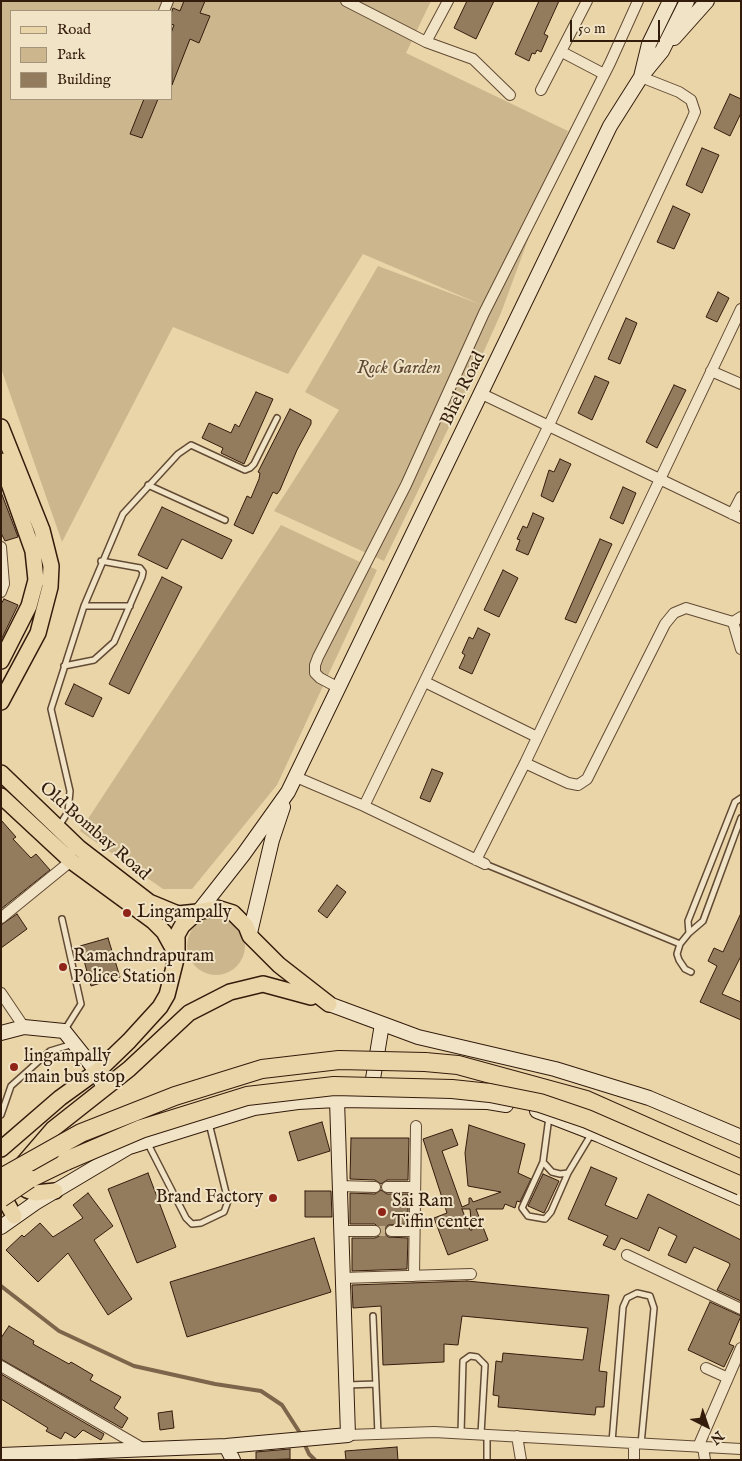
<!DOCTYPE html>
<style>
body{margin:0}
#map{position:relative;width:742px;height:1461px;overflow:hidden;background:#ead5a8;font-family:"IM FELL English",serif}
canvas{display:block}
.frame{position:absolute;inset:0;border:2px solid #341c0d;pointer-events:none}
.legend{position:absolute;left:10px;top:10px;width:162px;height:90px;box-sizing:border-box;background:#f1e4c6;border:1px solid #a5947c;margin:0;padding:6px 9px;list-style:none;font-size:15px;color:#341c0d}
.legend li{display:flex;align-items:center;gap:10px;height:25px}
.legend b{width:25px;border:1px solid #a5947c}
.north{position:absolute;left:682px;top:1401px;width:50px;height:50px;-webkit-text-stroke:4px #f1e4c6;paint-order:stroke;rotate:139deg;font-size:14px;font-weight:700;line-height:20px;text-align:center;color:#341c0d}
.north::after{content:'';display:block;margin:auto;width:18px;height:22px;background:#341c0d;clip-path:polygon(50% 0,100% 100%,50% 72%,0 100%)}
.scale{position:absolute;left:570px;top:20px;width:90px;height:22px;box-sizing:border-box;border:2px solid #341c0d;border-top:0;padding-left:6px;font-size:15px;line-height:18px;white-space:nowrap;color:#341c0d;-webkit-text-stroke:4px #f1e4c6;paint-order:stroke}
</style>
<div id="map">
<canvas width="742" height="1461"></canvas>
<div class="frame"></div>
<ul class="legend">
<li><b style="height:6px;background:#ead5a8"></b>Road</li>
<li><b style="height:14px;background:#cbb68e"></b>Park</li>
<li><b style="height:14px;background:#937c5e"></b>Building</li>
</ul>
<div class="north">N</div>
<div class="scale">50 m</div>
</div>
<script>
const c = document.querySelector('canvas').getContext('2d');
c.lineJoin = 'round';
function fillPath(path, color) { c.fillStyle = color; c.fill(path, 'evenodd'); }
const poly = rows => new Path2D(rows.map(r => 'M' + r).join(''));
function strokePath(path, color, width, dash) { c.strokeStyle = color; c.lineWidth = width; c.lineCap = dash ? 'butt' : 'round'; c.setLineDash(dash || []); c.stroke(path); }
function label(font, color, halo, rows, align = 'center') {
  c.font = font + ' "IM FELL English",serif'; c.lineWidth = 4; c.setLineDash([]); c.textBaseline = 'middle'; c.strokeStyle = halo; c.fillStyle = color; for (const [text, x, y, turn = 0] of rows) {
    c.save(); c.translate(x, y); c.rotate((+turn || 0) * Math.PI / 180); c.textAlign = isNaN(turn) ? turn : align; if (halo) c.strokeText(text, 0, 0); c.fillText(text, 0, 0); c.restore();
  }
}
fillPath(poly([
 [1,1,431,1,406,53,568,131,501,313,465,394,384,561,274,511,339,410,305,392,378,266,482,305,363,254,288,374,173,327,62,542,1,368],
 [11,11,171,11,171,99,11,99],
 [281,525,377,570,277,785,192,889,163,889,80,831],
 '187 946a29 29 0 1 1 58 0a29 29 0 1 1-58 0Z'
]), '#cbb68e');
strokePath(poly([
 [1,1286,59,1331,134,1366,215,1384,261,1391,282,1405,302,1436],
 [304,1443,309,1454,315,1460]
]), '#7c654a', 4);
const building = poly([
 [184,1,205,1,200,13,210,16,199,43,190,39,172,85,171,33,174,25,171,24,171,14,173,8,180,11,184,1],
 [467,1,494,1,476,39,454,28,467,1],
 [539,1,559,1,544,34,548,36,541,52,537,50,535,54,532,53,529,61,515,54,539,1],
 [730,94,741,99,741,113,730,136,714,128,730,94],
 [144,99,158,99,142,138,130,134,144,99],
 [702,148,719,155,702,193,686,185,702,148],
 [673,206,690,214,674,249,657,242,673,206],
 [718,292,729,298,717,322,706,317,718,292],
 [626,318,637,323,620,364,608,359,626,318],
 [595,376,609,382,592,420,578,413,595,376],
 [674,385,686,390,657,448,646,442,674,385],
 [256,392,273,399,244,464,221,453,223,448,202,438,209,423,231,433,235,424,239,427,256,392],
 [290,409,311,420,311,424,297,450,280,490,277,494,273,492,253,534,234,525,247,496,251,498,259,479,260,473,258,472,290,409],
 [560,459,571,464,553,502,541,496,549,470,554,472,560,459],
 [623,487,636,493,623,524,610,518,623,487],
 [1,492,18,537,5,541,1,533,1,492],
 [162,507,232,540,222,559,182,539,167,569,138,555,162,507],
 [533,513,544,518,528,555,516,550,520,540,517,539,523,526,527,528,533,513],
 [600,539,612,544,576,623,565,619,600,539],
 [503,570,518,578,499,617,484,610,503,570],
 [162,577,182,587,129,694,109,684,162,577],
 [4,599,18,605,1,640,1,604,4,599],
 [478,628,490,634,472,674,459,668,465,655,462,653,469,637,473,639,478,628],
 [74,684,102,698,93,717,65,704,74,684],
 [432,769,443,773,430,802,420,798,432,769],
 [1,820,16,837,13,839,31,858,36,854,50,870,1,909,1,820],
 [337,885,346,892,327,918,318,911,337,885],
 [741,913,741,956,722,994,741,1002,741,1020,700,1002,717,966,708,961,714,948,723,952,741,913],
 [17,914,27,929,1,948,1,925,17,914],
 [108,938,120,977,91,986,80,946,108,938],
 [322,1122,330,1151,298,1161,289,1132,322,1122],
 [469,1125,525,1144,518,1173,531,1179,520,1202,517,1201,515,1208,505,1204,503,1209,476,1209,488,1240,448,1255,434,1218,447,1213,423,1139,452,1129,458,1145,442,1151,462,1207,469,1204,469,1198,471,1198,473,1202,501,1192,468,1186,465,1153,469,1125],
 [462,1209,470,1209,472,1230,470,1230,462,1209],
 [351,1138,409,1138,408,1180,387,1180,381,1184,375,1180,350,1179,351,1138],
 [591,1167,617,1178,605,1205,637,1219,648,1194,741,1240,741,1301,717,1290,730,1265,729,1263,694,1247,686,1263,668,1255,677,1236,659,1227,649,1251,621,1238,615,1250,603,1245,608,1236,568,1219,591,1167],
 [148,1173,176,1247,137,1263,108,1189,148,1173],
 [543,1174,559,1181,544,1213,528,1206,543,1174],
 [381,1190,387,1194,408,1194,408,1224,388,1225,384,1231,388,1237,408,1238,407,1269,352,1271,352,1238,375,1238,381,1235,382,1231,375,1224,350,1224,350,1193,375,1194,381,1190],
 [305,1191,331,1191,332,1217,305,1217,305,1191],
 [88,1193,113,1226,94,1240,132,1299,108,1315,68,1253,38,1282,6,1250,22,1235,24,1237,40,1223,53,1237,83,1218,73,1205,88,1193],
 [314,1238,331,1292,187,1337,170,1282,314,1238],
 [467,1281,609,1295,599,1371,607,1372,604,1407,596,1407,595,1415,498,1407,499,1396,493,1395,496,1361,502,1362,503,1353,583,1360,588,1328,462,1316,458,1345,444,1344,444,1362,383,1365,381,1306,353,1308,352,1285,467,1281],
 [710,1302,741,1316,729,1344,734,1346,724,1367,688,1350,710,1302],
 [9,1326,34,1341,33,1344,69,1364,71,1362,93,1375,90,1380,121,1397,114,1408,128,1418,122,1428,1,1359,1,1338,9,1326],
 [1,1374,104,1434,101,1440,83,1430,75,1438,65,1432,61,1439,46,1431,48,1428,1,1399,1,1374],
 [172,1411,174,1428,160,1430,158,1413,172,1411],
 [397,1447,398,1460,346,1460,345,1451,397,1447],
 [290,1449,290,1459,256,1460,256,1452,290,1449]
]);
fillPath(building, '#937c5e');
strokePath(building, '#341c0d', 1);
strokePath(poly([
 [375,1231,391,1231]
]), '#c6b089', 10, [10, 5]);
const lane = poly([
 [148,485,225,520],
 [84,606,130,606],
 [64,666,94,660,114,642,142,577,143,572,140,568,101,561],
 [59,826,68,812,70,791,51,709,84,606,123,514,178,454,191,445,245,470,250,468,254,464,277,418],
 [485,864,680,944,689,933,688,921,735,802,741,798],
 [62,919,81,1004,64,1031],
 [689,933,703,921,741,818],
 [680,944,677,954,679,960,685,969,691,972],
 [1,1115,11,1086,50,1051,73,1044],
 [549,1117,543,1162,552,1172,560,1174,568,1173,592,1133],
 [147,1142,186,1218,192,1224,201,1223,224,1212,228,1201,209,1123],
 [543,1162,522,1208,528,1216,545,1219,551,1212,568,1173],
 [373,1316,378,1434],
 [347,1385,376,1384],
 [461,1433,463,1361,470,1356,477,1357,485,1365,481,1434],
 [612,1442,623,1307,627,1298,637,1293,650,1296,654,1308,641,1444],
 [487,1460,487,1435]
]);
const street = poly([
 [346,1,426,42,473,59,510,95],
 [164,11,168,1],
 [426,42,448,1],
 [562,52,604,74],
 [541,90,587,1],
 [711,371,741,384],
 [482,394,741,518],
 [732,514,741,497],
 [1,547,4,584,1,592],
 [733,622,741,649],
 [425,682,537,737],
 [339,688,320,678,315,673,315,665,318,657,406,485,484,313,610,63,638,1],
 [525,763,568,783,578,785,587,779,665,624,674,613,686,608,733,622,741,617],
 [296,777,364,806],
 [476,860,525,763,741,309],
 [485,864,364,806,549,425,692,119,695,112,691,100,679,92,641,77],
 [1,918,71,861],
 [1,993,24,1027],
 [338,1186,375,1187],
 [387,1187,415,1187],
 [340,1231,375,1231],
 [391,1231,414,1231],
 [627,1255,741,1309],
 [414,1276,416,1126],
 [342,1278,471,1274],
 [1,1366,144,1449],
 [706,1368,728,1378],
 [348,1435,434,1432,741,1449],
 [517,1436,521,1460],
 [634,1443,634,1460],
 [698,1447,741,1348],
 [703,1447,705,1460]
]);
const secondary = poly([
 [674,38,707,1],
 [644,73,662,51,687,1],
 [199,911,243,855,288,792,610,126,641,77,649,44,670,1],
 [250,933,272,840,283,807],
 [329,1004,418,1037,555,1069,649,1098,741,1137],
 [1,1033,24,1027,64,1031,96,1071,104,1088],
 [370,1097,382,1024],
 [537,1111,599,1135,741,1198],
 [1,1227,35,1203,129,1147,254,1108,298,1102,337,1100,488,1102,506,1105],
 [226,1446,233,1460],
 [1,1455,226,1446,348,1435,337,1100]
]);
const primary = poly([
 [1,427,42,530,51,566,50,587,38,633,1,702],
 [1,461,33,551,36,580,29,606,1,661],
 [1,773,79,848,149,902,178,914,197,912],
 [1,796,71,861,153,921,164,932,175,952],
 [1,1149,60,1098,100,1069,129,1041,160,1007,167,995,177,955,177,935,182,926,197,912,217,908,233,913,246,926,250,936,279,965,329,1004],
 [55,1191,35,1193,27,1190,19,1178,22,1165,53,1129,129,1069,189,1013,230,992,263,984,311,997],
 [1,1192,14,1216]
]);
const highway = poly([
 [425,1062,458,1065,586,1100,741,1169],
 [29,1179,66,1161]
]);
strokePath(lane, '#624a34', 8);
strokePath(street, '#624a34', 12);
strokePath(secondary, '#341c0d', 16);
strokePath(primary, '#341c0d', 18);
strokePath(highway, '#341c0d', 20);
strokePath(lane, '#f1e4c6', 5);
strokePath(street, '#f1e4c6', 10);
strokePath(secondary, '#f1e4c6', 14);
strokePath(primary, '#ead5a8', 15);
strokePath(highway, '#ead5a8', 18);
const highwayBridge = poly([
 [66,1161,141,1129,247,1096,334,1086,452,1089,490,1093,540,1103,587,1119,741,1186],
 [1,1178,81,1133,175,1096,262,1069,339,1060,425,1062],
 [1,1198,29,1179]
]);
strokePath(highwayBridge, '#341c0d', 20, []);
strokePath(highwayBridge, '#ead5a8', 18);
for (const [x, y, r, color] of [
 [127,913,5,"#8f2418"],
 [63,967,5,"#8f2418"],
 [14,1067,5,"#8f2418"],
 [273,1198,5,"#8f2418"],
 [382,1212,5,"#8f2418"]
]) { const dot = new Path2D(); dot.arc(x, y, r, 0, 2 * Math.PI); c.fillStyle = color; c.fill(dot); strokePath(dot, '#f1e4c6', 2); }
label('italic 18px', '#614a34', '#f1e4c6', [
 ["Rock Garden",399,369]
]);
label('18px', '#341c0d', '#f1e4c6', [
 ["Bhel Road",464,389,-64],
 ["Old Bombay Road",94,832,41]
]);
label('18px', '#341c0d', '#f1e4c6', [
 ["Lingampally",137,913],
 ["Ramachndrapuram",73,957],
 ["Police Station",73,978],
 ["lingampally",24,1057],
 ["main bus stop",24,1078],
 ["Brand Factory",263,1198,"right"],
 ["Sai Ram",392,1202],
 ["Tiffin center",392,1223]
], 'left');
</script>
